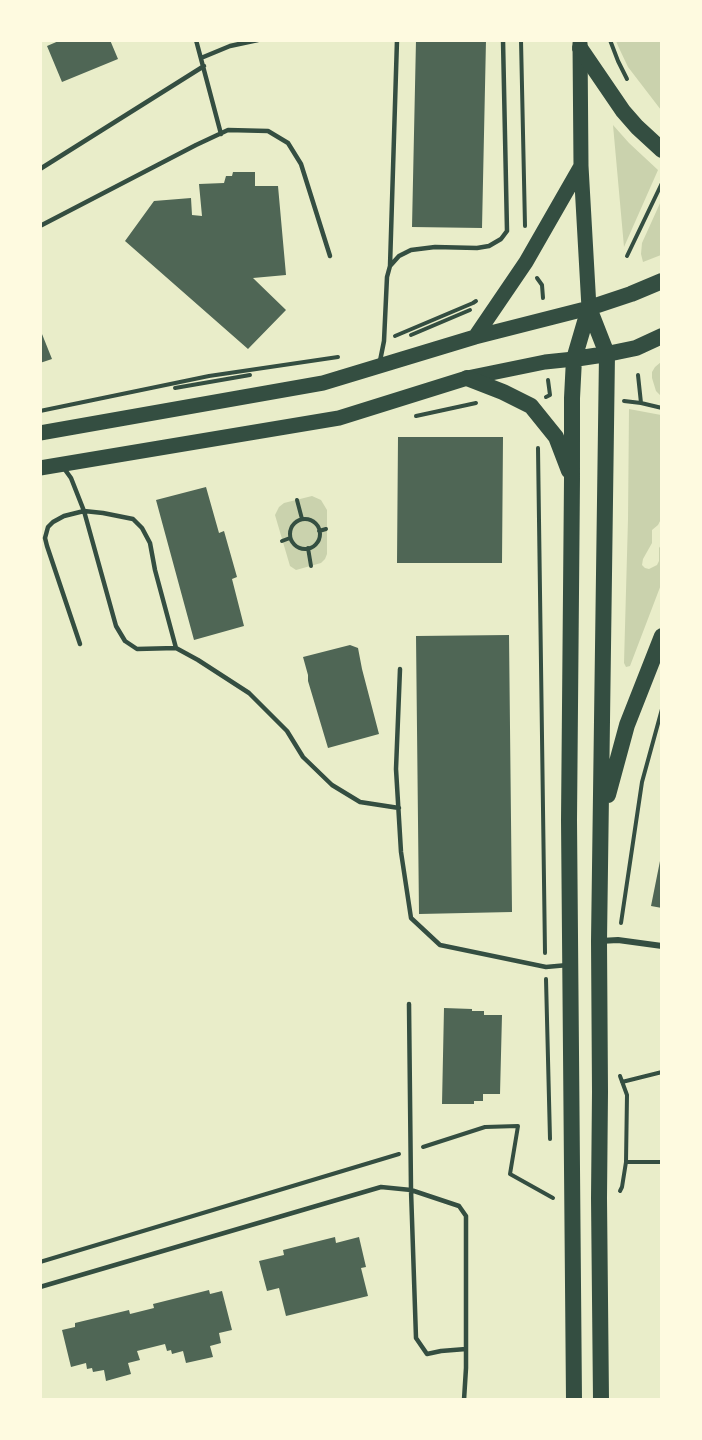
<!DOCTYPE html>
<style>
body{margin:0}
#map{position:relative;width:702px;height:1440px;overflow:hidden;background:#e9edc9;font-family:"Roboto Condensed",sans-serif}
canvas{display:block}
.frame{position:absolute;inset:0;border:42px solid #fefae0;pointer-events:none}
</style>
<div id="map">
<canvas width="702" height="1440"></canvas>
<div class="frame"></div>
</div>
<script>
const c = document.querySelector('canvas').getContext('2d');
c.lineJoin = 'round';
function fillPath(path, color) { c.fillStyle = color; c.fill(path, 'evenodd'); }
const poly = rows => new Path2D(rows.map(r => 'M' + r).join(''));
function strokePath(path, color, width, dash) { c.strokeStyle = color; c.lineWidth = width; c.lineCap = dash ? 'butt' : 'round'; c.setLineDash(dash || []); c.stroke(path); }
fillPath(poly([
 [616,41,661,41,661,110,628,67,619,48],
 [613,125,629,143,658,170,624,247],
 [661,201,661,255,643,262,641,254,642,243],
 [661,362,661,396,656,391,652,378,652,372,655,367],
 [629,409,661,415,662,500,660,503,661,519,658,525,652,530,652,543,643,559,642,565,645,568,649,569,657,565,659,561,659,548,661,545,662,582,630,666,626,667,624,663,628,519],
 [312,496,321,500,327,510,327,554,325,559,321,563,296,570,290,566,275,515,279,507,284,503]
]), '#cad2ad');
fillPath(poly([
 [61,40,110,40,118,59,62,82,47,46],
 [416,40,486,40,482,228,412,227],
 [233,172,255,172,255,186,278,186,286,275,253,278,286,310,248,349,125,241,154,201,191,198,192,215,202,216,199,184,224,183,226,176,232,176],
 [40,329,52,359,40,363],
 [398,437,503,437,502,563,397,563],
 [206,487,219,533,224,531,237,577,232,579,244,626,194,640,156,500],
 [509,635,512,912,419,914,416,636],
 [350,645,358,648,362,669,379,734,328,748,308,681,308,675,303,657],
 [660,861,662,862,662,908,651,906],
 [444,1008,472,1009,472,1011,484,1011,484,1015,502,1015,500,1094,483,1094,483,1101,474,1101,474,1104,442,1104],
 [335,1237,336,1243,359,1237,366,1267,361,1268,368,1296,286,1316,279,1288,267,1291,259,1261,284,1255,283,1250],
 [209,1290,210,1294,222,1291,232,1330,219,1333,221,1343,210,1346,213,1357,186,1363,183,1351,172,1354,171,1350,167,1351,165,1344,137,1351,140,1360,128,1363,131,1374,106,1381,104,1370,93,1372,92,1368,87,1369,86,1363,71,1367,62,1330,75,1327,75,1323,129,1310,130,1314,154,1308,153,1304]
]), '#4f6655');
strokePath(poly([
 [521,40,525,226],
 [610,40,618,61,627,79],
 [627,256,662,183],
 [537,278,542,285,543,298],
 [411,335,470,310],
 [395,336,473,303,476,301],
 [638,375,641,403],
 [175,388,250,375],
 [546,397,550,395,548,380],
 [624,401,641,403,662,408],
 [40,411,209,376,338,357],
 [416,416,476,403],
 [538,448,545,953],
 [297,500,302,519],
 '290 534a15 15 0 1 1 30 0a15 15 0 1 1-30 0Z',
 [319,531,326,529],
 [282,541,290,538],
 [308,548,311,566],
 [621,923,642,782,662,709],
 [546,979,550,1139],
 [620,1076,627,1095,626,1162],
 [622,1082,662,1072],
 [423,1147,485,1127,518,1126,510,1174,553,1198],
 [620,1191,622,1187,626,1162,662,1162],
 [40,1262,399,1154]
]), '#344e41', 4);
strokePath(poly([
 [196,40,221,134],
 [201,58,230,46,258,40],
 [40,169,204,66],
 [40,226,196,145,228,130,268,131,288,143,301,164,330,256],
 [390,266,397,40],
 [380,361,384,341,387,277,390,266,399,256,411,250,435,247,477,248,489,246,501,239,507,231,503,40],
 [63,467,71,478,84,511,103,513,133,519,142,528,150,543,155,570,176,648],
 [80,644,47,546,45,538,48,527,53,522,64,516,84,511,116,626,125,641,137,649,176,648,198,660,249,693,287,731,303,757,332,785,360,802,399,808],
 [400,669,396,769,401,852,411,918,440,945,546,967,568,965],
 [409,1004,411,1190,416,1338,427,1354,441,1351,466,1349],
 [40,1287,381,1187,411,1190,459,1206,466,1216,466,1368,464,1400]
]), '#344e41', 4.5);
strokePath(poly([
 [600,941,618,940,662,946]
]), '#344e41', 6);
strokePath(poly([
 [475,337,526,262,581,166],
 [40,433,323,383,475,337,589,308,581,166,580,43],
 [40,468,339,418,467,378,545,362,574,359]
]), '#344e41', 15);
strokePath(poly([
 [580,48,623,111,637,127,662,150],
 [589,308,607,354,599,941,600,1092,599,1198,601,1400],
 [589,308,631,294,662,281],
 [574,359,607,354,636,348,662,336],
 [467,378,503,392,531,406,556,437,569,471],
 [608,795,627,725,662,636],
 [574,1400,569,820,572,479,572,398,574,359,589,308]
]), '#344e41', 16);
</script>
